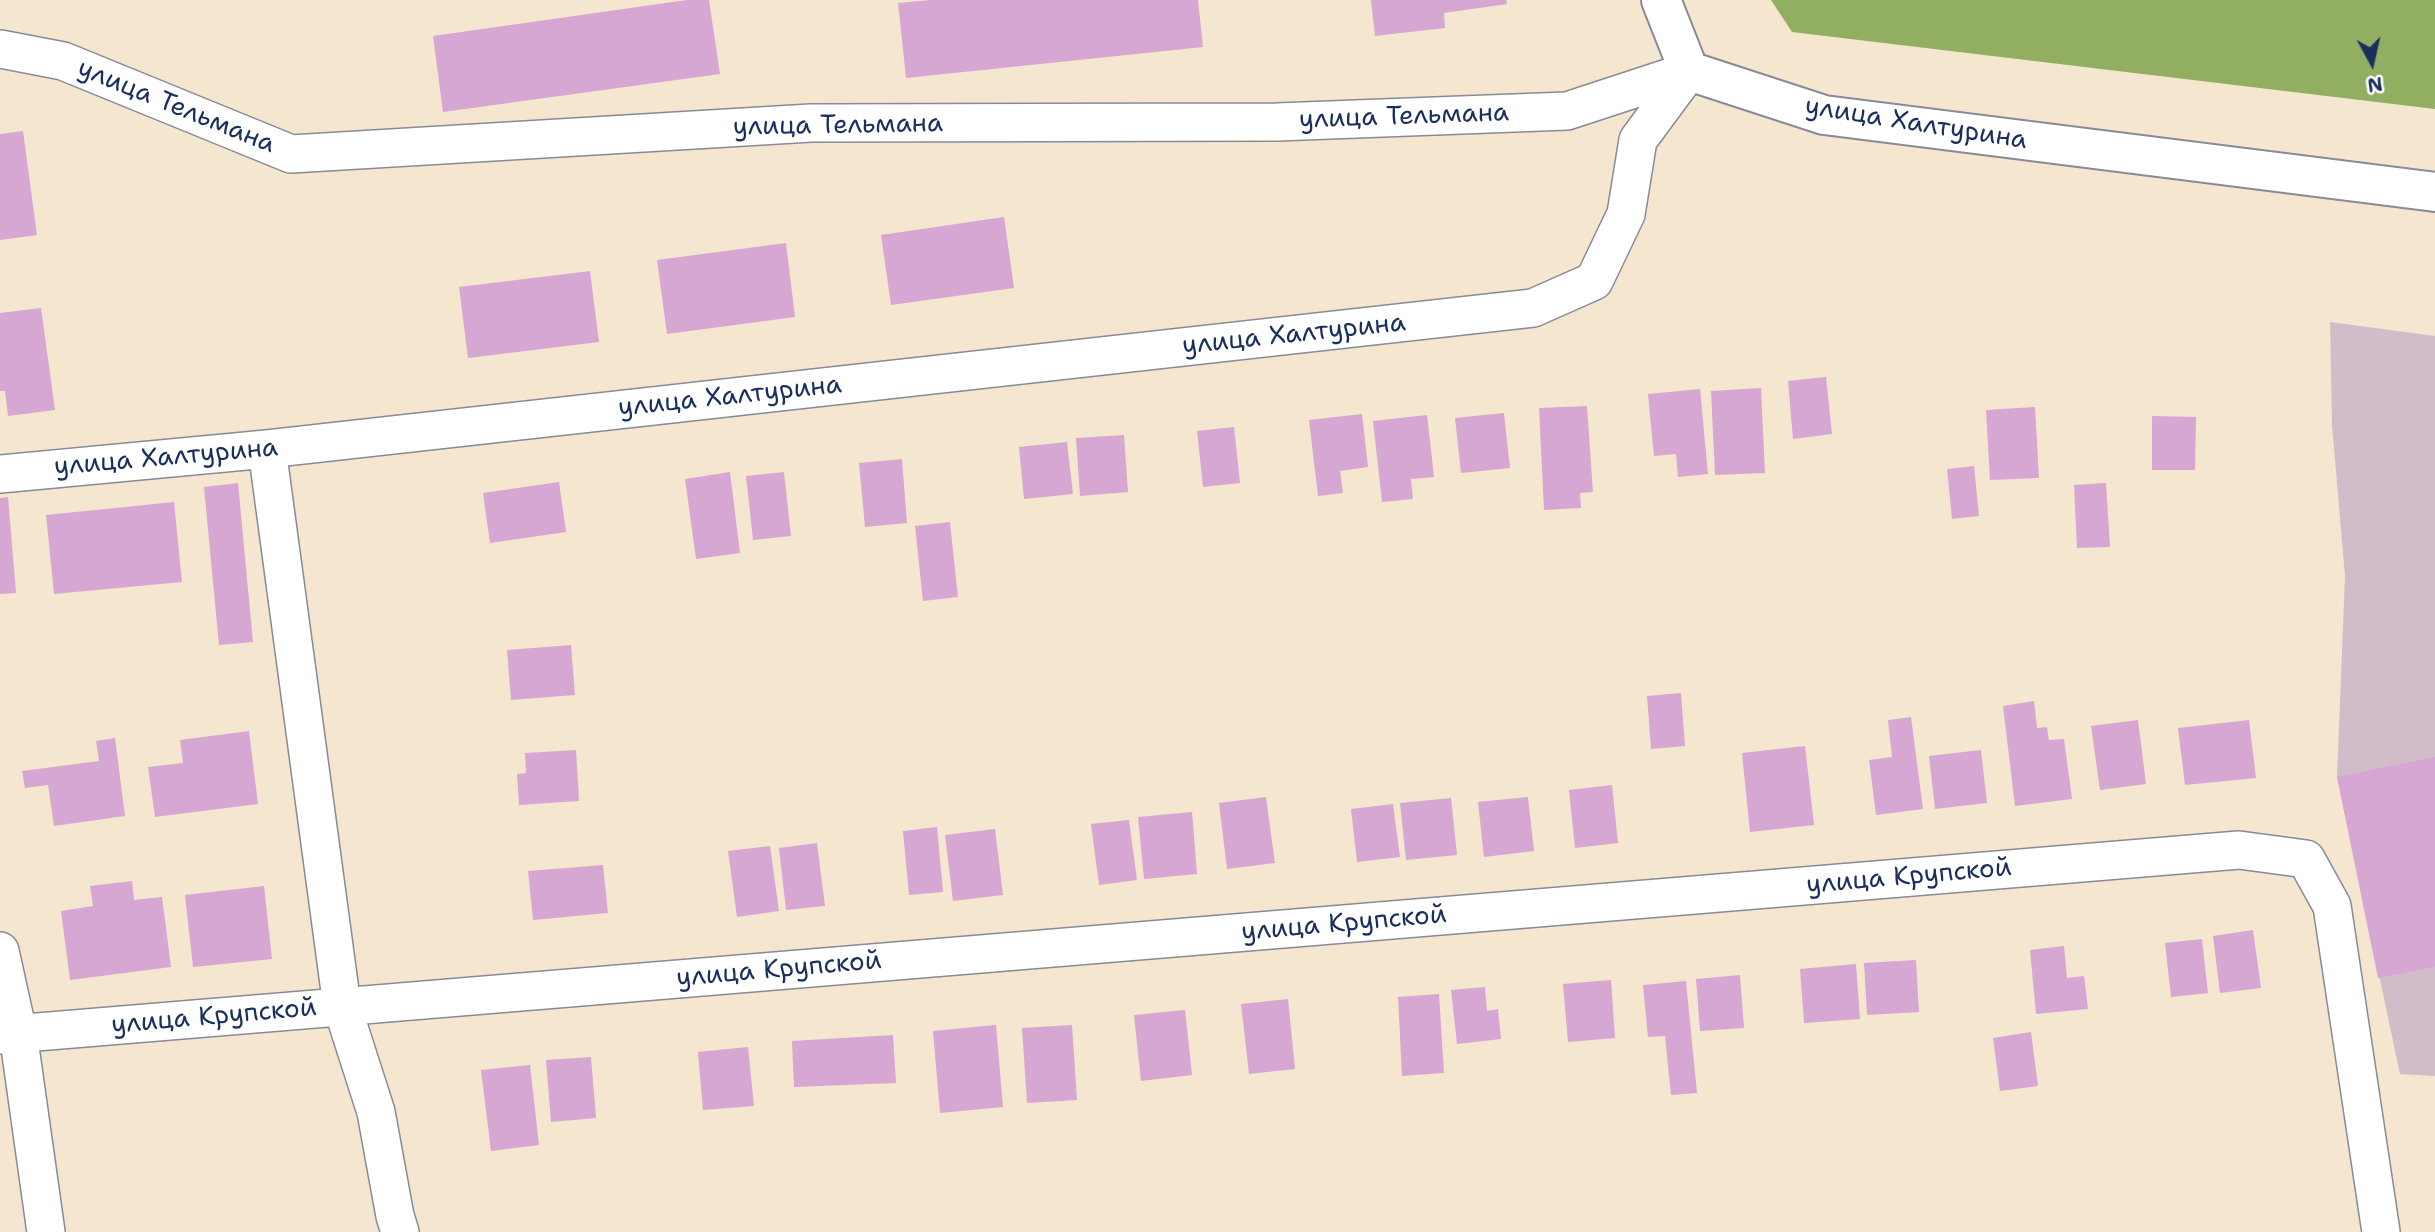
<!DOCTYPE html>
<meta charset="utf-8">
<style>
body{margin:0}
#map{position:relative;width:2435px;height:1232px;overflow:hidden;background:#f5e6d0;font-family:"Shantell Sans",sans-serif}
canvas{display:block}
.north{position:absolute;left:2337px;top:28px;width:70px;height:70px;-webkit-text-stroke:5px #fff;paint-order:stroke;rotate:172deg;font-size:19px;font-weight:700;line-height:28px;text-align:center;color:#1b2f5e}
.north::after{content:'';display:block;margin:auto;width:24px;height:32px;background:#1b2f5e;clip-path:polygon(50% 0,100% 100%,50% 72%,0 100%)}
</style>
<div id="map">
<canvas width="2435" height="1232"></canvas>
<div class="north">N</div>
</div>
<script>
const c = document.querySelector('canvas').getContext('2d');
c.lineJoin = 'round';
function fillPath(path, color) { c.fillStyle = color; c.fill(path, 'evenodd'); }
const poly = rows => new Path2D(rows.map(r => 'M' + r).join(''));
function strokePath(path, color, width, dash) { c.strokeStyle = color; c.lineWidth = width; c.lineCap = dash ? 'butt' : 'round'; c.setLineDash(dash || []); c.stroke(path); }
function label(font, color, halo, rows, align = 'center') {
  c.font = font + ' "Shantell Sans",sans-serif'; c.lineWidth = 5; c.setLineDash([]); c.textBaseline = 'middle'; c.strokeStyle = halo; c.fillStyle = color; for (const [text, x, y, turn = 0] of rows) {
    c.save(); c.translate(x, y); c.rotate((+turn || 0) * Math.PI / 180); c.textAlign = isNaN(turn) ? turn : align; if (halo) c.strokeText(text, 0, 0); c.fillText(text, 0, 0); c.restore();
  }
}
fillPath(poly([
 [2330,322,2435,336,2435,1076,2400,1074,2337,777,2345,576,2332,425]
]), '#d1bdca');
fillPath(poly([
 [1771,0,2435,0,2435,109,1792,32]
]), '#92af61');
fillPath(poly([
 [687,0,709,0,720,74,443,112,433,36],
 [931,0,1198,0,1203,47,906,78,898,3],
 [1371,0,1506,0,1507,4,1444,13,1445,28,1375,36],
 [23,131,37,235,0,240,0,134],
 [1004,217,1014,288,891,305,881,235],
 [786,243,795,317,667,334,657,260],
 [590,271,599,342,468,358,459,287],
 [41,308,55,410,8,416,5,391,0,391,0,313],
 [1826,377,1832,434,1793,439,1788,381],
 [1761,388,1765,473,1715,475,1711,391],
 [1700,389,1708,474,1678,477,1676,454,1654,456,1648,394],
 [1587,406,1593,492,1580,493,1581,508,1544,510,1539,408],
 [2035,407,2039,478,1990,480,1986,410],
 [1504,413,1510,468,1461,473,1455,418],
 [1362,414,1368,467,1340,471,1343,493,1318,496,1309,420],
 [1427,415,1434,477,1411,479,1413,499,1382,502,1373,421],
 [2152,416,2196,417,2195,470,2152,470],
 [1234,427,1240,483,1203,487,1197,431],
 [1124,435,1128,492,1080,496,1076,438],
 [1067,442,1073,494,1024,499,1019,447],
 [902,459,907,523,865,527,859,463],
 [1974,466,1979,516,1952,519,1947,469],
 [730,472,740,553,696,559,685,479],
 [784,472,791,536,753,540,746,476],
 [559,482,566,532,490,543,483,493],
 [238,483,253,642,219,645,204,487],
 [2106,483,2110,547,2077,548,2074,485],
 [8,497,16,593,0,594,0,498],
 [174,502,182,582,54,594,46,515],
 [950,522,958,597,923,601,915,526],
 [571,645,575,695,511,700,507,650],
 [1681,693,1685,746,1651,749,1647,696],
 [2034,701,2037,728,2047,727,2049,740,2064,739,2072,799,2015,806,2003,706],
 [1911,717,1923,809,1876,815,1869,760,1892,757,1888,720],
 [2138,720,2146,784,2100,790,2091,726],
 [2249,720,2256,778,2185,785,2178,728],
 [249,731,258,804,155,817,148,767,183,763,180,740],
 [115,738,125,816,54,826,48,785,25,788,22,771,99,761,96,741],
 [1805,746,1814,825,1750,832,1742,753],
 [576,750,579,801,519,805,517,774,526,773,525,753],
 [1981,750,1987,803,1935,809,1929,756],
 [2435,757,2435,967,2378,978,2337,777],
 [1612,785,1618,843,1575,848,1569,790],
 [1266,797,1275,863,1227,869,1219,803],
 [1528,797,1534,851,1484,857,1478,802],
 [1451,798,1457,855,1406,860,1400,803],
 [1393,804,1400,857,1357,862,1351,809],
 [1192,812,1197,874,1144,879,1138,817],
 [1129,820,1137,880,1099,885,1091,824],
 [937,827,943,892,909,895,903,831],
 [995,829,1003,895,953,901,945,835],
 [817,843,825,906,786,910,779,848],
 [770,846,779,911,737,917,728,851],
 [603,865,608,913,533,920,528,871],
 [132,881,134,900,162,897,171,967,70,980,61,911,93,906,90,886],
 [264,886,272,959,193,967,185,895],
 [2253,930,2261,988,2220,993,2213,936],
 [2202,939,2208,993,2171,997,2165,943],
 [2064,946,2067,978,2084,976,2088,1009,2036,1014,2030,950],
 [1916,960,1919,1012,1867,1015,1864,963],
 [1856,964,1860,1019,1804,1023,1800,969],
 [1740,975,1744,1028,1700,1031,1696,979],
 [1611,980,1615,1038,1568,1042,1563,984],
 [1686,981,1697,1093,1671,1095,1665,1036,1648,1037,1643,985],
 [1485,987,1487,1011,1498,1009,1501,1039,1457,1044,1451,990],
 [1439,994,1444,1073,1402,1076,1398,997],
 [1288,999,1295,1069,1249,1074,1241,1004],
 [1185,1010,1192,1075,1141,1081,1134,1015],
 [996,1025,1003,1107,940,1113,933,1031],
 [1072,1025,1077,1100,1027,1103,1022,1028],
 [2031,1032,2038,1086,2000,1091,1993,1038],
 [893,1035,896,1083,794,1087,792,1041],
 [748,1047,754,1106,703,1110,698,1052],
 [591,1057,596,1118,551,1122,546,1060],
 [530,1065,539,1145,491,1151,481,1070]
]), '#d5a7d2');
const minor = poly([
 [0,49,63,61,291,154,811,123,1277,122,1567,111,1689,71],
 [267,449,342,1006,376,1112,395,1216,400,1232],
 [0,474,267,449,1533,308,1594,281,1626,214,1638,140,1689,71],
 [0,951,18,1033,46,1232],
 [0,1035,2239,850,2306,859,2332,906,2381,1232]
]);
const major = poly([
 [1661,0,1689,71,1824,115,2435,192]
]);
strokePath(minor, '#888a97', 40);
strokePath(major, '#888a97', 42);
strokePath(minor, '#fff', 37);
strokePath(major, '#fff', 38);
label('26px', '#1b2f5e', '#fff', [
 ["улица Тельмана",176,107,22],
 ["улица Тельмана",1404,117,-2],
 ["улица Халтурина",1916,124,9],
 ["улица Тельмана",838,126,-1],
 ["улица Халтурина",1294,335,-6],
 ["улица Халтурина",730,397,-6],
 ["улица Халтурина",166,458,-5],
 ["улица Крупской",1909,877,-5],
 ["улица Крупской",1344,924,-5],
 ["улица Крупской",779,970,-5],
 ["улица Крупской",214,1017,-5]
]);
</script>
